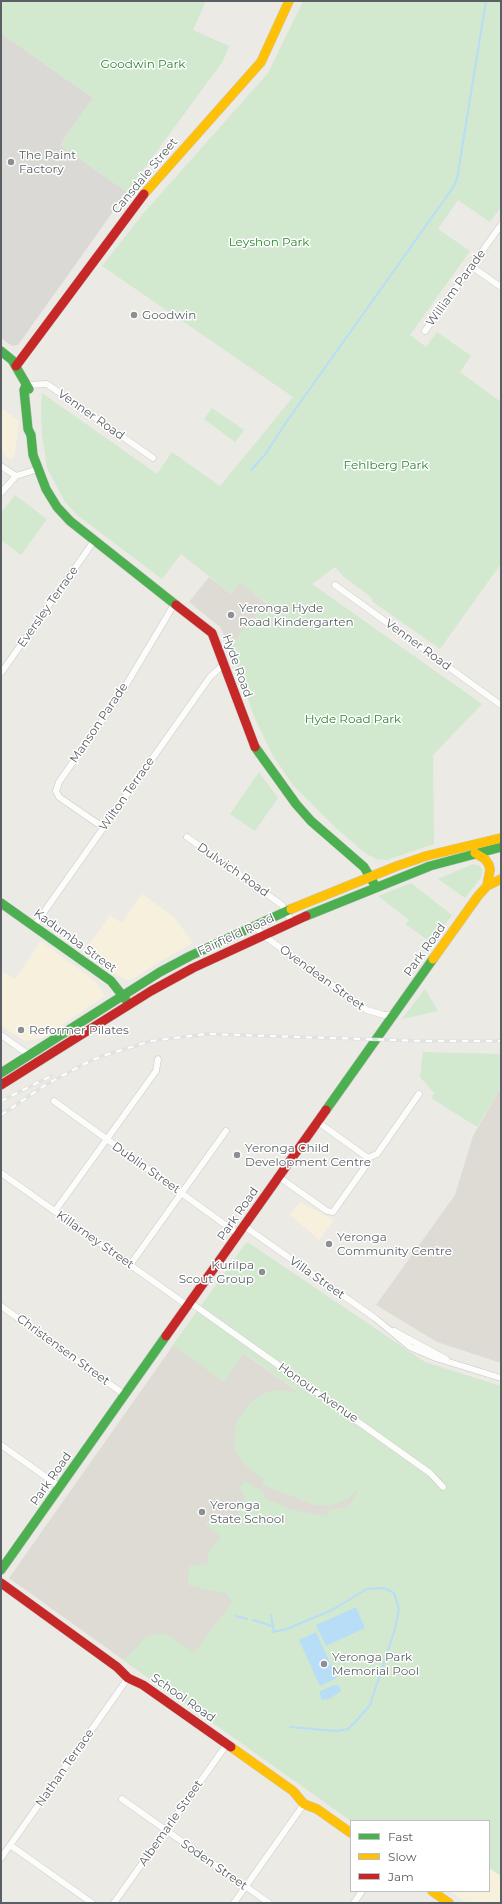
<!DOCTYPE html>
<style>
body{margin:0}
#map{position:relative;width:502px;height:1904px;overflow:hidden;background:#ebeae5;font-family:Montserrat,sans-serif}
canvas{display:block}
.frame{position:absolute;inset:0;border:2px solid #5a5f64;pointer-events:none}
.legend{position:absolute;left:350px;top:1820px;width:140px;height:72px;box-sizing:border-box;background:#fff;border:1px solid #bdbfc1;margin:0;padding:5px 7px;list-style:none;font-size:12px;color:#5a5f64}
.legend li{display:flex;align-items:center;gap:8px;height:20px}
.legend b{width:20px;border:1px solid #bdbfc1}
</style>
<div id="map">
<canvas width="502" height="1904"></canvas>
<div class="frame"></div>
<ul class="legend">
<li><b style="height:5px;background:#4caf50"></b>Fast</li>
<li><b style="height:5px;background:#ffc107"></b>Slow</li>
<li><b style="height:5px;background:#c62828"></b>Jam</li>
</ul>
</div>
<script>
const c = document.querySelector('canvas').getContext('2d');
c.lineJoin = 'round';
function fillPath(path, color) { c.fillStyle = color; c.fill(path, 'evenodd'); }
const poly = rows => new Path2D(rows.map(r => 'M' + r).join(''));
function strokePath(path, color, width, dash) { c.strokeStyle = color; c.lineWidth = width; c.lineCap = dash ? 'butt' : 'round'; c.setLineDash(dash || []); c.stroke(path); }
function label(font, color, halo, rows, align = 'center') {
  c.font = font + ' Montserrat,sans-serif'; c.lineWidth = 3; c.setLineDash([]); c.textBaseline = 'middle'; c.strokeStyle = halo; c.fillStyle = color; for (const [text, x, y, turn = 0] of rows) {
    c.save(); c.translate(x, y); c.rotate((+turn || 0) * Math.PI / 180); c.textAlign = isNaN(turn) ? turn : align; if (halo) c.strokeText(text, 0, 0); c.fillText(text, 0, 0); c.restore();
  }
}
fillPath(poly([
 [1,408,19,421,15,454,11,460,1,453],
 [142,894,174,917,193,943,157,963,133,979,125,980,84,952,110,915,122,923],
 [41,941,95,981,105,996,42,1038,25,1041,1,1026,1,971,15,979],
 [300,1202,334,1220,319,1240,290,1215],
 [489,1868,501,1876,501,1903,467,1903,450,1891,489,1891]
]), '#f6f0dd');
fillPath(poly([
 [1,33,93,98,60,145,127,192,18,345,12,346,1,338]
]), '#dbd9d5');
fillPath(poly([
 [209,577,231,594,240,582,266,603,230,647,220,627,189,602],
 [501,1087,501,1363,437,1342,376,1305,455,1195,473,1136],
 [193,1317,388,1456,320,1551,175,1697,9,1578]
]), '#dedbd4');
fillPath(poly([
 [1,1,206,1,193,30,229,46,223,61,127,192,60,145,93,98,1,33],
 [303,1,501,1,501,207,490,222,458,200,438,229,470,251,410,335,426,347,437,332,471,356,460,372,501,402,501,566,500,565,440,649,373,602,371,597,344,577,335,567,312,584,482,704,433,755,434,844,387,860,376,859,365,853,335,827,293,785,273,756,253,714,230,647,266,602,240,583,231,594,181,554,162,579,77,515,65,502,47,468,42,434,41,409,42,393,157,474,172,452,220,486,293,397,102,266,142,215,268,73],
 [212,408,244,430,235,442,204,419],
 [15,495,47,519,21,555,1,540,1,513],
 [259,772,278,798,255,831,230,814],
 [473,864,480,866,482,869,482,876,465,898,438,879],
 [411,883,452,915,432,943,405,924,409,920,378,896],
 [425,989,438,1011,402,1019],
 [423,1052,501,1054,501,1087,477,1127,431,1098,434,1093,420,1077],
 [246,1243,249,1243,425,1362,501,1386,501,1876,489,1868,489,1821,351,1821,124,1660,146,1637,165,1633,194,1653,232,1602,227,1594,188,1585,189,1566,209,1564,208,1552,221,1537,205,1524,216,1518,235,1519,245,1496,239,1487,245,1481,263,1492,266,1499,292,1510,325,1516,332,1509,347,1508,359,1489,346,1500,329,1506,315,1505,262,1485,264,1480,245,1465,235,1450,235,1429,239,1417,252,1402,266,1392,277,1390,299,1392,244,1353,224,1382,173,1345]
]), '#d2e9cf');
fillPath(poly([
 [356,1607,365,1628,326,1646,316,1625],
 [316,1632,337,1678,320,1686,299,1640],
 [334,1685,339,1686,341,1691,329,1699,322,1700,319,1692]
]), '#b8ddf7');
strokePath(poly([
 [251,470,264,456,287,421,452,189,457,179,486,1],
 [271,1615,274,1632],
 [236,1616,247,1619],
 [253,1620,272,1626],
 [272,1632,287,1629,332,1610,367,1589,384,1588,394,1593,399,1609,395,1629,370,1705,357,1720,348,1729,337,1731,290,1727]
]), '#b8ddf7', 2);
const street = poly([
 [471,266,501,287],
 [425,331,501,225],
 [26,385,47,384,153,458],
 [1,466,16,476],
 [1,493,16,476,38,469],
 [335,585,501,705],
 [1,673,94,541],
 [104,828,59,797,56,791,59,782,120,695,175,603],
 [187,837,282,905,292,922],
 [34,926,210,677,223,665],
 [256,927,264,936,367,1010,384,1015,394,1014],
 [1,1035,29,1055],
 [54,1101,238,1234],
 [318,1122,368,1158],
 [368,1158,377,1154,419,1094],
 [1,1173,188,1306],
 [279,1177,327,1211,333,1212,367,1164,368,1158],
 [55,1211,156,1071,158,1059],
 [244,1226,375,1318,410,1347,436,1358,501,1378],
 [130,1265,226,1131],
 [191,1303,430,1473,443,1487],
 [1,1306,125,1395],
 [394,1331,446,1359],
 [1,1445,60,1487],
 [122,1799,269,1903],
 [10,1845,92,1903],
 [1,1858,128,1678],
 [114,1903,227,1744],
 [234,1903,304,1804],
 [354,1903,362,1891]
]);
const fast = poly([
 [1,351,12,360,29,389],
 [26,385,24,390,28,429,31,435,33,455,46,489,57,507,70,521,176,605],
 [255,747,296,804,311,821,364,867,376,887],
 [1,903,111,981,126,1000],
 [306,916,430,866,501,847],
 [1,1073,160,972,190,956,291,909],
 [326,1110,433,959],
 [1,1570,166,1336]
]);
const slow = poly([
 [144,194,261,62,289,1],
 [475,853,485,859,489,865,490,870,487,886],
 [291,909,397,866,426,856,501,838],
 [433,959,478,896,487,886,501,879],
 [231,1747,293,1791,304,1804,317,1809,351,1833],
 [432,1891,449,1903]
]);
const jam = poly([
 [16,366,144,194],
 [176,605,212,633,255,747],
 [1,1085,151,991,193,968,306,916],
 [166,1336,326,1110],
 [1,1583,117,1667,128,1678,143,1685,231,1747]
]);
strokePath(street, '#c7c7c6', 7);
strokePath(fast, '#c7c8c7', 10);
strokePath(slow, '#c7c8c7', 10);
strokePath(jam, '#c7c8c7', 10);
strokePath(street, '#fcfcfb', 6);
strokePath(fast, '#4caf50', 9);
strokePath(slow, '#ffc107', 9);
strokePath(jam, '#c62828', 9);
const rail = poly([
 [1,1101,51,1076],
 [1,1115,47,1084,82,1065,102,1056,151,1041,207,1034,424,1041,501,1041]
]);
strokePath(rail, '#e2e2e2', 3.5);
strokePath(rail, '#fff', 2, [6]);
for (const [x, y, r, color] of [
 [11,162,4,"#8d9091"],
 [134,315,4,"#8d9091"],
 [231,615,4,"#8d9091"],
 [21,1030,4,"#8d9091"],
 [237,1155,4,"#8d9091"],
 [329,1244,4,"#8d9091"],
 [262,1272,4,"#8d9091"],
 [202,1512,4,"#8d9091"],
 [324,1664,4,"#8d9091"]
]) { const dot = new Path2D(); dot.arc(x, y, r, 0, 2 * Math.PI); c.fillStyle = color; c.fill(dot); strokePath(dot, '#fff', 1.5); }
label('12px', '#2f8732', '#fff', [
 ["Goodwin Park",143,64],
 ["Leyshon Park",269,242],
 ["Fehlberg Park",386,465],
 ["Hyde Road Park",353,719]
]);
label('12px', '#5a5f64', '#fff', [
 ["The Paint",19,155],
 ["Factory",19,169],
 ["Goodwin",142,315],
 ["Yeronga Hyde",239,608],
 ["Road Kindergarten",239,622],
 ["Reformer Pilates",29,1030],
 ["Yeronga Child",245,1148],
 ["Development Centre",245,1162],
 ["Yeronga",337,1237],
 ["Community Centre",337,1251],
 ["Kurilpa",254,1265,"right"],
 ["Scout Group",254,1279,"right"],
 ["Yeronga",210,1505],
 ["State School",210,1519],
 ["Yeronga Park",332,1657],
 ["Memorial Pool",332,1671]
], 'left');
label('12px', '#5a5f64', '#fff', [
 ["Cansdale Street",145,176,-50],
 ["William Parade",456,288,-54],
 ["Venner Road",91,415,35],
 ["Eversley Terrace",48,607,-55],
 ["Venner Road",418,645,36],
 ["Hyde Road",237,666,70],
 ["Manson Parade",99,723,-56],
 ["Wilton Terrace",127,794,-55],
 ["Dulwich Road",233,870,35],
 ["Fairfield Road",236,935,-25],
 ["Kadumba Street",75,941,36],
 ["Park Road",425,950,-54],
 ["Ovendean Street",322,978,36],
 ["Dublin Street",146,1168,35],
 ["Park Road",238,1214,-55],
 ["Killarney Street",95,1240,35],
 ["Villa Street",317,1278,35],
 ["Christensen Street",63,1350,36],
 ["Honour Avenue",318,1393,35],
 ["Park Road",51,1479,-55],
 ["School Road",183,1698,35],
 ["Nathan Terrace",65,1768,-55],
 ["Albemarle Street",171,1823,-55],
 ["Soden Street",214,1865,35]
]);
</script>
